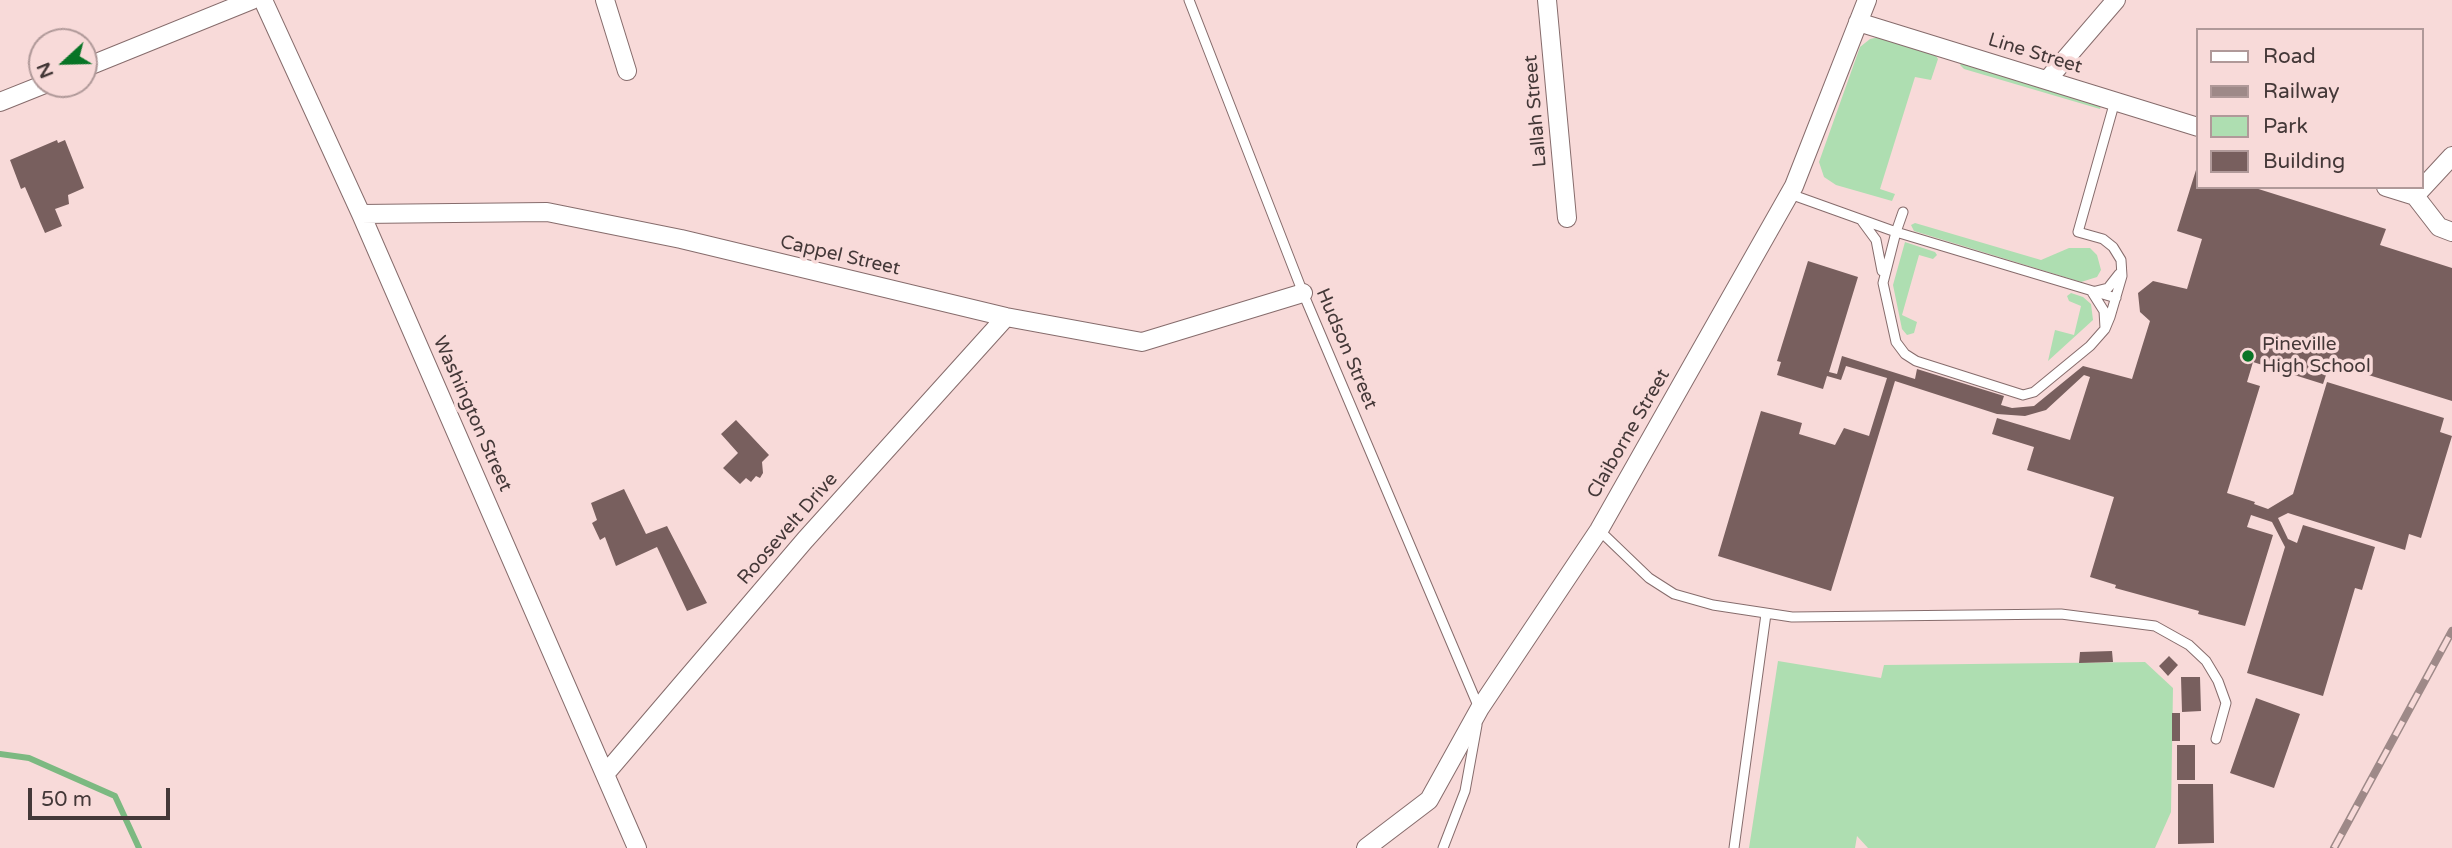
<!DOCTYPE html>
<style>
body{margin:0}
#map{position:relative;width:2452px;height:848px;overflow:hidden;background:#f8dad9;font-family:"Varela Round",sans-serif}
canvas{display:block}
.legend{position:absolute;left:2196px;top:28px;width:228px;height:161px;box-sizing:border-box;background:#f8dad9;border:2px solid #b09999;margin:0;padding:9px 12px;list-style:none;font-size:21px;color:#443838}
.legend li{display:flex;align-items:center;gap:14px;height:35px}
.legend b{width:35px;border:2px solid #b09999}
.north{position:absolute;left:28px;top:28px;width:70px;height:70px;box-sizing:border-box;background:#f8dad9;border:2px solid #b09999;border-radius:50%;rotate:248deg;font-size:19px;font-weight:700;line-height:28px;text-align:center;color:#443838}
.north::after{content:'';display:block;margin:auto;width:24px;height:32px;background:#087426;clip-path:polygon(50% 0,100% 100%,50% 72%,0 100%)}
.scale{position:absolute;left:28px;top:788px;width:142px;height:32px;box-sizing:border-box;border:4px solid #443838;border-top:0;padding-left:9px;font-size:21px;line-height:24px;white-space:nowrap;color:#443838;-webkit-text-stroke:5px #f8dad9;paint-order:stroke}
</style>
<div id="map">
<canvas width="2452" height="848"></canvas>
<ul class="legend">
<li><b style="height:9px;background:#fff"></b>Road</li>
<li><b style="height:9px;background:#9e8988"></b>Railway</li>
<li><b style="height:19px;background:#aedeb1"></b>Park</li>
<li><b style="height:19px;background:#785f5e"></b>Building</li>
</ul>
<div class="north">N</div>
<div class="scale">50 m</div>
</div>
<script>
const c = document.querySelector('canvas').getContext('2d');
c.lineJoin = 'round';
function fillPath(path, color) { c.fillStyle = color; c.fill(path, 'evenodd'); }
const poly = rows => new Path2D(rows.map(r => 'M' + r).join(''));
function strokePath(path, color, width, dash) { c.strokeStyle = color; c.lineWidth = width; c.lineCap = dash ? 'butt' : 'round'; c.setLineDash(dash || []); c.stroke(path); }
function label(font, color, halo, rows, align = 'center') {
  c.font = font + ' "Varela Round",sans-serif'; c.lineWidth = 7; c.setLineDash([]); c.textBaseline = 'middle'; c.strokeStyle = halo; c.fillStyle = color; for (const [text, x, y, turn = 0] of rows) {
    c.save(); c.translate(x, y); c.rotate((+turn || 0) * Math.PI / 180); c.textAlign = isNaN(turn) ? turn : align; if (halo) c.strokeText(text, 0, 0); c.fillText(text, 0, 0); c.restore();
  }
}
fillPath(poly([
 [1884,36,1934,53,1938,59,1931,80,1915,77,1880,189,1895,194,1892,201,1836,185,1824,177,1819,162,1860,47,1870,39],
 [1963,61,2101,105,2100,109,1964,69,1960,65],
 [1915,223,2041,260,2069,248,2090,248,2097,255,2101,270,2097,277,2081,282,1914,231,1911,225],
 [1905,242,1935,252,1937,255,1933,259,1919,255,1902,315,1917,322,1914,333,1907,335,1902,329,1893,285],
 [2071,293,2083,297,2091,304,2093,320,2048,361,2055,330,2074,335,2081,306,2069,301,2067,296],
 [1778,661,1881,678,1884,665,2145,662,2173,688,2171,812,2155,848,1868,848,1857,836,1855,848,1749,848]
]), '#aedeb1');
strokePath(poly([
 [0,754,29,758,115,796,139,848]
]), '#7cb981', 6);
fillPath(poly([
 [57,140,58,143,65,140,84,188,68,195,69,204,55,209,62,226,45,233,25,187,21,189,10,160],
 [2196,170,2198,170,2198,187,2252,187,2386,229,2380,245,2452,268,2452,401,2330,363,2323,384,2253,362,2247,382,2260,386,2227,493,2255,502,2254,504,2268,509,2293,494,2327,382,2444,418,2440,432,2452,436,2421,538,2409,534,2405,550,2288,513,2278,518,2288,539,2297,543,2303,525,2375,547,2362,590,2355,588,2323,696,2247,673,2285,547,2272,522,2251,515,2247,527,2273,535,2245,626,2198,614,2199,611,2115,588,2116,585,2090,577,2114,497,2027,470,2034,447,1992,434,1997,418,2070,440,2090,377,2084,375,2046,410,2025,416,1997,414,1895,381,1831,591,1718,556,1761,411,1802,423,1799,434,1835,445,1844,428,1869,436,1887,378,1846,366,1841,380,1827,376,1823,389,1777,375,1781,362,1777,361,1808,261,1858,277,1829,372,1837,374,1842,356,1915,379,1917,369,2004,396,2001,405,2012,408,2034,406,2083,366,2132,379,2150,321,2140,312,2138,293,2153,281,2187,289,2202,239,2177,231],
 [736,420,769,455,762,462,763,473,760,478,756,476,751,482,746,478,740,484,723,468,738,453,721,434],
 [624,489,646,534,667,526,707,603,687,611,657,547,616,566,605,537,600,540,592,523,597,520,591,503],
 [2112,651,2113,662,2079,663,2080,652],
 [2169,656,2178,665,2168,676,2159,666],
 [2181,677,2200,677,2201,711,2182,712],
 [2256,698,2300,714,2274,788,2230,773],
 [2172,713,2180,713,2180,741,2172,741],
 [2177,745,2195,745,2195,780,2177,780],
 [2178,784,2213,784,2214,843,2178,844]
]), '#785f5e');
const service = poly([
 [1189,0,1303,293,1479,708],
 [1790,194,1896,232,1883,283,1896,342,1905,354,1916,361,2023,395,2034,392,2090,346,2105,329,2110,317,2122,276,2121,260,2113,247,2103,239,2078,232,2115,101],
 [1903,212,1896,232,2116,298],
 [1862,221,1876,240,1882,271],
 [2105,328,2104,311,2092,292,2108,288,2119,274],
 [1599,530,1649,578,1674,594,1713,605,1792,617,2061,614,2155,626,2189,645,2206,661,2218,681,2226,703,2216,739],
 [1443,848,1465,791,1477,725],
 [1734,848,1766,614]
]);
const minor = poly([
 [263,0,361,214,637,848],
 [605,0,627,71],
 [1547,0,1567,218],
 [1858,22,2198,127],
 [84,68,252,0],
 [2048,79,2116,0],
 [0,102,45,84],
 [2386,187,2415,196,2439,227,2452,232],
 [2415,196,2452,156],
 [361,214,547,212,681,239,1006,317,1142,342,1303,293],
 [606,773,805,540,1006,317],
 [1366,848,1429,800,1480,708,1599,530,1794,186,1867,0]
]);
strokePath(service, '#866c6c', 11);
strokePath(minor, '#866c6c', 20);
strokePath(service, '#fff', 9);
strokePath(minor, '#fff', 18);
const rail = poly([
 [2334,848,2452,631]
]);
strokePath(rail, '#9e8988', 8);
strokePath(rail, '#f8dad9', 5, [16]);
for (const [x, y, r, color] of [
 [2248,356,7,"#087426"]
]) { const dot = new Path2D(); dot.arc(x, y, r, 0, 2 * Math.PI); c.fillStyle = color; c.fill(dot); strokePath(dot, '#f8dad9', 2.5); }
label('19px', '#443838', '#f8dad9', [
 ["Line Street",2035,54,17],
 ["Lallah Street",1536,111,-95],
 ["Cappel Street",840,256,13],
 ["Hudson Street",1346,349,67],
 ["Washington Street",472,414,66],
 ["Claiborne Street",1629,434,-60],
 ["Roosevelt Drive",788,529,-49]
]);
label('19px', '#443838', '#f8dad9', [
 ["Pineville",2262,345],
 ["High School",2262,367]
], 'left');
</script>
